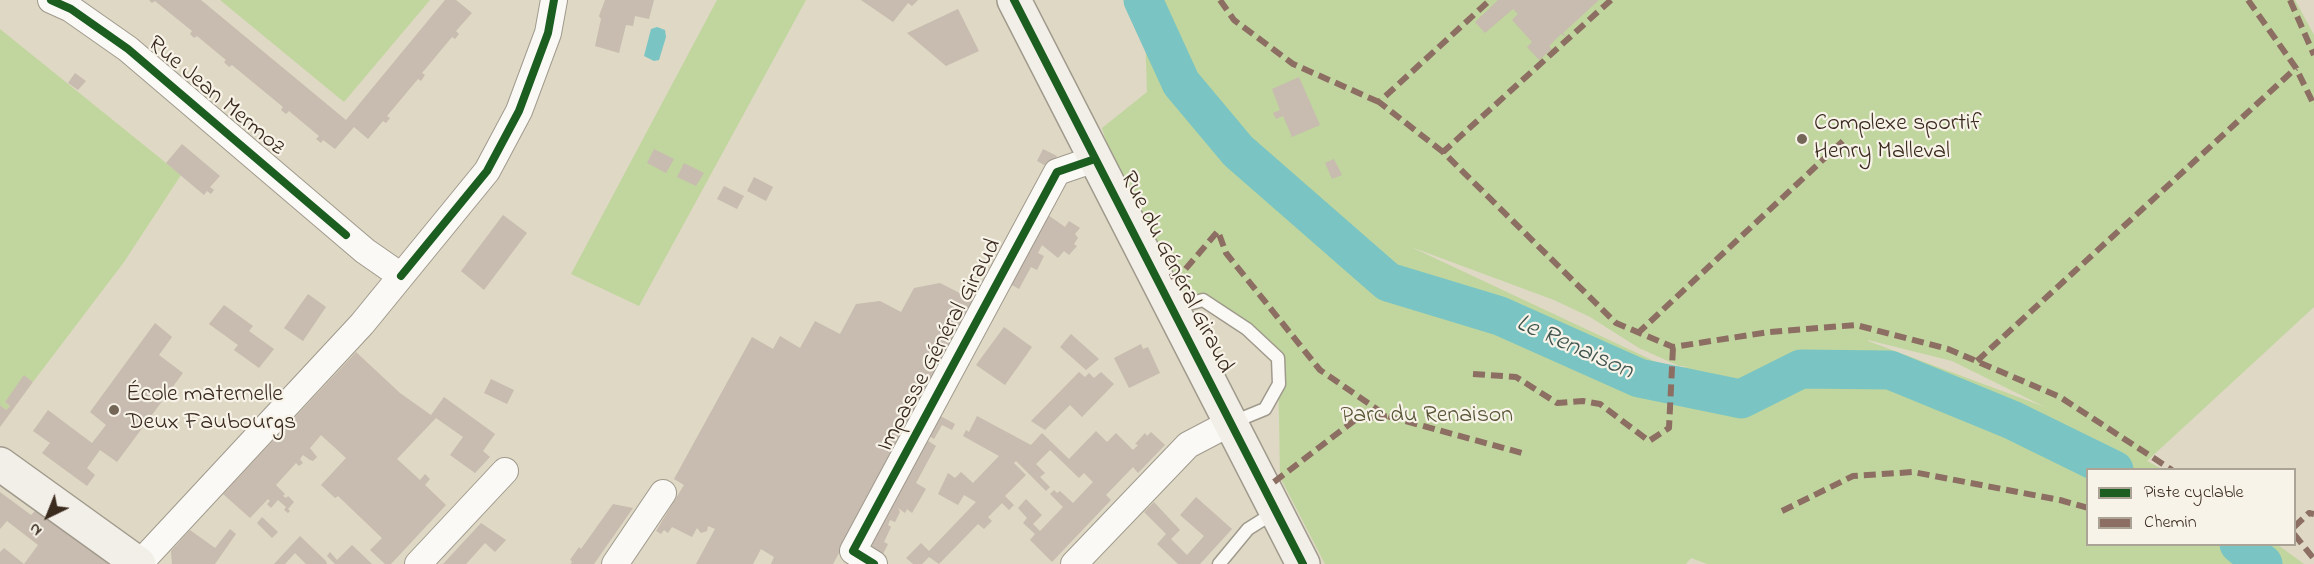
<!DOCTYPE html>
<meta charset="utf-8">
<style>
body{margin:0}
#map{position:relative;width:2314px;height:564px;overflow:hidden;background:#ded8c4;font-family:"Indie Flower",sans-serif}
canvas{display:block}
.legend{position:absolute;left:2086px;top:468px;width:210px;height:78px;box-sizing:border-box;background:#f7f3e8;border:2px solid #aca397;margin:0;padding:8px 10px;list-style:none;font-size:18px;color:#3b2a1e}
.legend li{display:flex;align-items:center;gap:12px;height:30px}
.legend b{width:30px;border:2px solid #aca397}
.north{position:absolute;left:18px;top:486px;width:60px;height:60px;-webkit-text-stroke:4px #f7f3e8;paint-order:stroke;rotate:223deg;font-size:16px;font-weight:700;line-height:24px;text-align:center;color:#3b2a1e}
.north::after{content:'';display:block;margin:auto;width:21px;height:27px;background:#3b2a1e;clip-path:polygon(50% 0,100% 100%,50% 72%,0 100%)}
</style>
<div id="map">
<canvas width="2314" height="564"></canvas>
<ul class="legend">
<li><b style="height:8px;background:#1b5e20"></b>Piste cyclable</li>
<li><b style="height:8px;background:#8d6e63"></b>Chemin</li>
</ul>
<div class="north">N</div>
</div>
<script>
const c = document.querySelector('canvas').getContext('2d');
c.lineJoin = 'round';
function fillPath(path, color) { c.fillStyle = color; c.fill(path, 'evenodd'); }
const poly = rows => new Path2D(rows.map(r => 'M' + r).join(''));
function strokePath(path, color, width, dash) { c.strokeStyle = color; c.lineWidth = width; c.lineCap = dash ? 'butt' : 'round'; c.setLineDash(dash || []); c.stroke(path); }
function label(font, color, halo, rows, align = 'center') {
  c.font = font + ' "Indie Flower",sans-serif'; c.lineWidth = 4.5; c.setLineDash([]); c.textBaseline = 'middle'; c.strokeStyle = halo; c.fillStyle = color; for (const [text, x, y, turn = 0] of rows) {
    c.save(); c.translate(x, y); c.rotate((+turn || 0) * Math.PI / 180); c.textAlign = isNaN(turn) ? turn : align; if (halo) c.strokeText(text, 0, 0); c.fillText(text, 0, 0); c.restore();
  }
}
fillPath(poly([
 [220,0,430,0,344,102],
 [717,0,806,0,639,306,571,274],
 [1144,0,2295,0,2314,35,2314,307,2147,461,2162,469,2088,470,2088,544,2278,545,2304,564,1707,564,1691,558,1686,564,1325,564,1280,477,1278,358,1206,299,1171,309,1119,182,1102,128,1147,92],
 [1411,247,1554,300,1590,317,1639,348,1679,366,1688,366,1671,369],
 [1868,340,1952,361,2045,407,1868,341],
 [0,29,181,175,124,262,33,382,25,376,5,402,10,406,6,410,0,405]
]), '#c1d69e');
fillPath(poly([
 [657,27,665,30,666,37,659,60,654,61,644,56,651,29]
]), '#7ac5c3');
strokePath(poly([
 [1143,0,1181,83,1238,151,1388,282,1500,316,1639,378,1741,399,1801,369,1890,370,2012,420,2114,470],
 [2239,544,2263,564]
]), '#7ac5c3', 39);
fillPath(poly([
 [149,0,201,0,346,120,445,0,456,0,472,13,456,31,459,34,455,39,452,37,422,73,425,75,421,81,418,79,387,116,390,118,386,123,383,121,368,139,354,127,335,149,323,140,321,143,316,139,319,136,289,111,286,114,281,110,283,107,232,65,229,67,224,62,226,60,197,36,194,38,190,34,192,31,155,1,152,3],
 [605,0,654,0,649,19,635,16,633,26,626,25,619,53,595,46,601,19,599,16],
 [861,0,918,0,912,6,908,3,893,22],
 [1498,0,1599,0,1563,33,1567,37,1561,34,1549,46,1552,49,1539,60,1527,47,1532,42,1512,20,1518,14,1513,9,1485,33,1475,22],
 [958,9,979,51,946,66,907,33],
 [75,73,86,81,78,90,68,83],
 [1299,77,1320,125,1292,137,1283,116,1276,119,1273,113,1280,110,1272,89],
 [182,144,220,176,210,187,214,190,211,194,207,191,204,195,166,163],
 [654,149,674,159,666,173,647,163],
 [1043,149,1057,156,1050,168,1037,161],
 [1334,159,1342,175,1332,179,1325,163],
 [684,163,704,173,696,186,677,177],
 [754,177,773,187,766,201,747,191],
 [724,186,744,196,737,209,717,199],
 [503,215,527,233,484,290,461,271],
 [1048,215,1065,227,1069,221,1080,228,1075,234,1078,238,1074,244,1077,246,1069,255,1064,251,1058,258,1042,245,1038,253,1044,256,1037,270,1031,267,1019,289,1008,283],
 [940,283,977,302,833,564,771,564,774,557,761,549,753,564,696,564,715,529,708,526,707,531,701,533,697,528,692,537,672,527,668,533,664,530,661,534,656,531,684,485,674,479,752,337,773,349,780,336,800,348,815,321,840,334,856,304,880,301,901,312,914,288],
 [308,294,326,307,303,341,284,328],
 [224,305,253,326,249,331,274,349,259,368,234,350,238,345,209,324],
 [155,323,172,337,159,355,183,373,117,462,100,450,87,468,95,475,87,486,42,453,50,443,33,431,48,410,92,443,106,425,90,412],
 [1004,327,1032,347,1005,385,976,365],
 [1071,334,1099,359,1086,370,1060,347],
 [1141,344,1143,349,1148,347,1160,373,1129,388,1114,358],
 [356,352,400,393,431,415,444,397,495,434,483,451,490,457,475,473,450,455,463,437,436,418,397,459,420,480,425,474,430,479,425,485,446,505,391,564,385,564,370,550,382,538,338,496,335,498,321,485,346,458,321,435,310,448,317,457,313,461,310,460,303,455,300,459,303,463,299,466,296,463,276,485,285,494,283,496,286,498,288,496,294,502,288,509,290,511,288,513,284,510,286,507,278,500,271,508,267,504,270,501,268,499,250,518,223,494],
 [1079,372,1085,377,1089,373,1094,378,1101,372,1114,384,1082,417,1070,405,1045,430,1031,421],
 [24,375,33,382,0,427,0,405,6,410,10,406,5,402],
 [491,379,514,390,507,404,484,393],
 [935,413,955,424,952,430,942,425,934,439,924,433],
 [977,416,1031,445,1042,433,1069,459,1096,431,1107,442,1116,433,1133,450,1138,445,1135,444,1145,433,1147,436,1151,432,1165,445,1138,473,1133,467,1106,495,1111,500,1052,562,1030,540,1035,534,1023,523,1027,518,1018,508,1026,499,1042,515,1033,524,1040,531,1063,507,1050,494,1054,490,1057,493,1060,491,1073,503,1093,482,1084,473,1079,478,1050,450,1036,464,1045,473,1040,477,1050,487,1046,491,1016,461,1014,463,1026,475,1005,496,1014,505,1009,510,1002,503,988,517,992,521,984,529,978,524,939,564,929,557,922,564,913,564,906,558,921,543,929,551,976,502,964,495,958,505,938,494,948,473,955,478,961,472,973,483,999,456,963,436,966,430,969,432],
 [922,437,936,446,916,483,926,489,912,513,907,509,905,513,898,508,900,512,895,522,890,520,888,525,891,527,884,542,888,544,883,554,879,553,863,544],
 [0,492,31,515,35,511,109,564,0,564,0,552,4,548,24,564,38,545,7,521,0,529],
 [1196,497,1232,529,1200,564,1178,564,1157,544,1166,534,1144,512,1154,502,1180,530,1171,539,1187,555,1204,536,1180,515],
 [613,504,633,508,594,564,571,564,572,561,570,560,579,547,581,549],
 [262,517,278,532,272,538,257,523],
 [481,523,506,540,495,552,485,543,466,564,443,564],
 [230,529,236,534,215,564,172,564,171,551,190,530,215,548],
 [300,536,326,561,327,564,306,564,295,553,285,564,274,564],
 [352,545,372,564,335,564,327,556,330,552,337,560]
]), '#c8bbaf');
const lane = poly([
 [1174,308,1203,300,1247,329,1278,358,1279,384,1265,409,1231,423],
 [1219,564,1248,529,1275,512]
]);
const street = poly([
 [51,0,71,9,128,49,365,251,401,276],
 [139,564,362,324,487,171,519,111,548,33,554,0],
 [418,564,505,471],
 [615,564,663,493],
 [874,564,853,551,1057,172,1095,159],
 [1074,564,1188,445,1230,423]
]);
const secondary = poly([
 [1014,0,1303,564],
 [0,464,139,564]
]);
strokePath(lane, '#a09a8d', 15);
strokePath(street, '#a09a8d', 28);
strokePath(secondary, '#a09a8d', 36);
strokePath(lane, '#faf9f6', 12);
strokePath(street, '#faf9f6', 26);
strokePath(secondary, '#f2efe8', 33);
strokePath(poly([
 [1220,0,1234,20,1293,64,1379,102],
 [1611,0,1443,152,1616,323,1673,347,1769,332,1856,325,1948,349,2060,397,2172,470],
 [2248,0,2296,68,2314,105],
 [2290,0,2314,55],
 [1443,152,1379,102,1490,0],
 [1170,277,1183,272,1218,231,1226,253,1320,370,1387,416,1522,453],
 [1637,334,1844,140],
 [1977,361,2296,68],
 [1473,374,1516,377,1557,403,1583,401,1600,404,1649,441,1669,428,1673,347],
 [1274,482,1355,420,1387,416],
 [1782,511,1853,476,1913,472,2060,500,2088,508],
 [2294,527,2309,513,2314,514],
 [2294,534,2314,559]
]), '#8d6e63', 6, [12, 6]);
strokePath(poly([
 [51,0,71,9,128,49,346,235],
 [1014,0,1303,564],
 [401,276,487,171,519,111,548,33,554,0],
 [874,564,853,551,1057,172,1095,159]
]), '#1b5e20', 8);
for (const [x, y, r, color] of [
 [1802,139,6,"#746758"],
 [114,410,6,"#746758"]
]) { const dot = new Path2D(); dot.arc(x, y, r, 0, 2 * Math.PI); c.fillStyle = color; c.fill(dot); strokePath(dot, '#f7f3e8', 2); }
label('24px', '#3b2a1e', '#f7f3e8', [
 ["Rue Jean Mermoz",215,97,40],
 ["Rue du Général Giraud",1175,273,63],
 ["Impasse Général Giraud",941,346,-62]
]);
label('24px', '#3b2a1e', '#f7f3e8', [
 ["Complexe sportif",1814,125],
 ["Henry Malleval",1814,153],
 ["École maternelle",126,396],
 ["Deux Faubourgs",126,424]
], 'left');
label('24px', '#575436', '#f7f3e8', [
 ["Parc du Renaison",1427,417]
]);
label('italic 26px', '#415650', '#f7f3e8', [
 ["Le Renaison",1574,349,24]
]);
</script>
